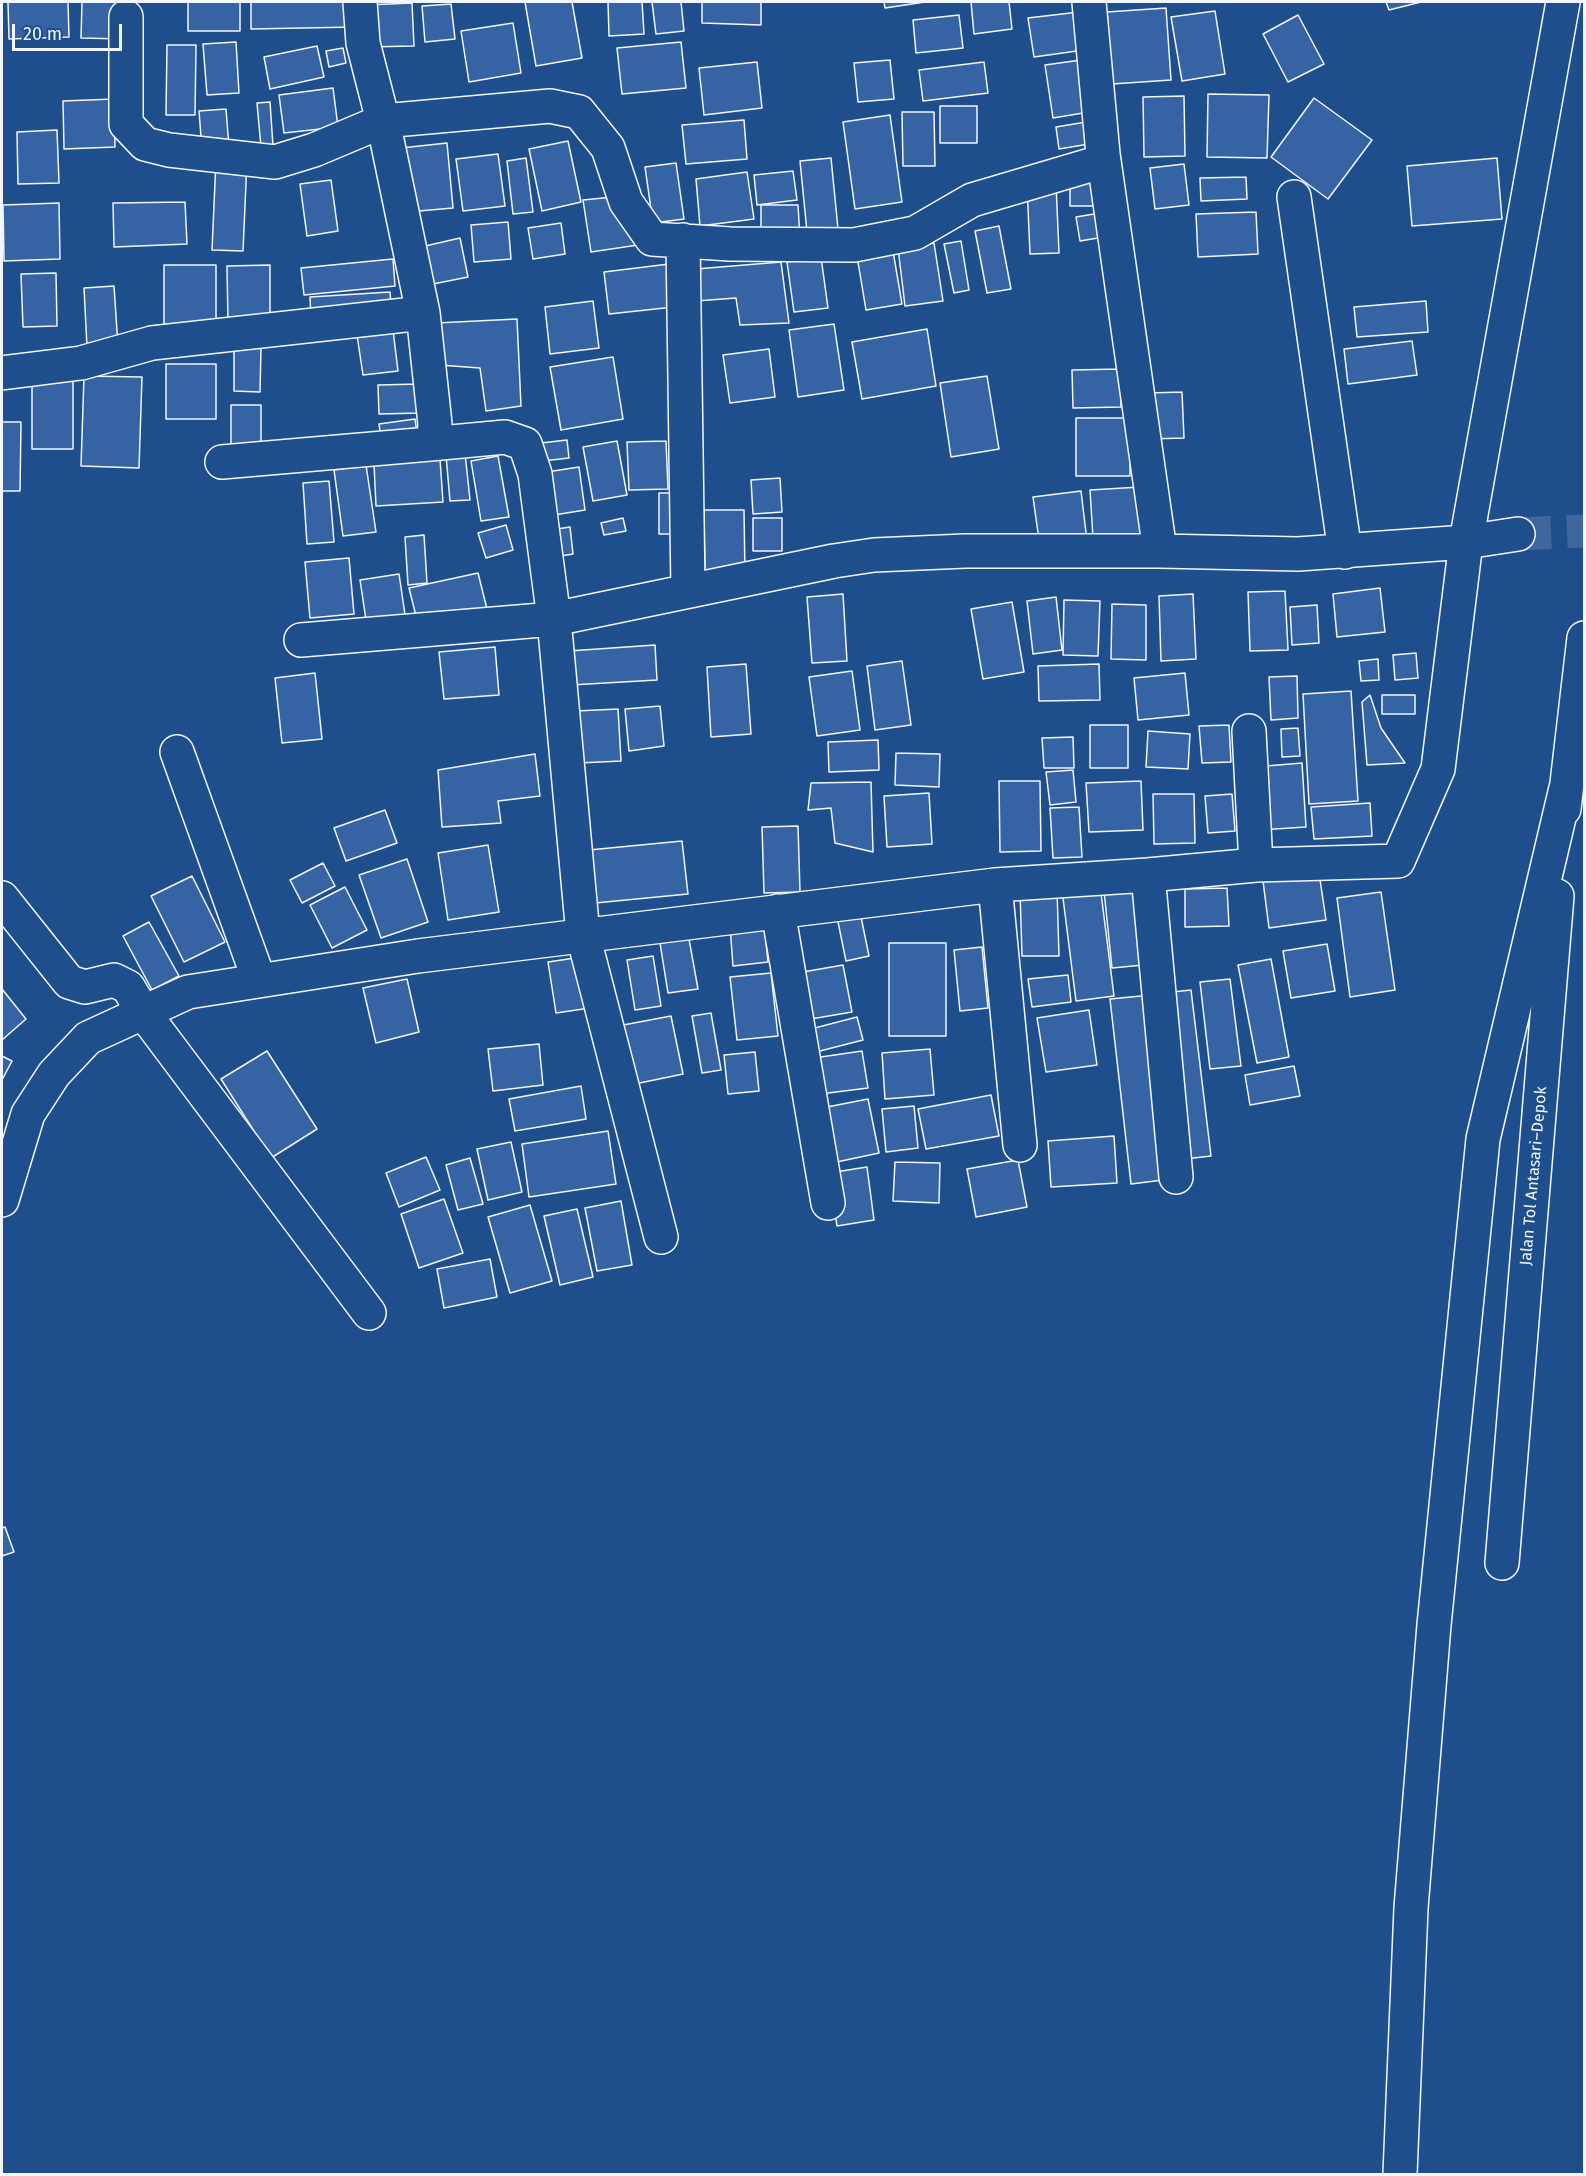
<!DOCTYPE html>
<meta charset="utf-8">
<style>
body{margin:0}
#map{position:relative;width:1586px;height:2176px;overflow:hidden;background:#1f4e8c;font-family:"Fira Sans",sans-serif}
canvas{display:block}
.frame{position:absolute;inset:0;border:3px solid #f2f6ff;pointer-events:none}
.scale{position:absolute;left:12px;top:24px;width:110px;height:27px;box-sizing:border-box;border:3px solid #f2f6ff;border-top:0;padding-left:8px;font-size:18px;line-height:21px;white-space:nowrap;color:#f2f6ff;-webkit-text-stroke:4px #1f4e8c;paint-order:stroke}
</style>
<div id="map">
<canvas width="1586" height="2176"></canvas>
<div class="frame"></div>
<div class="scale">20 m</div>
</div>
<script>
const c = document.querySelector('canvas').getContext('2d');
c.lineJoin = 'round';
function fillPath(path, color) { c.fillStyle = color; c.fill(path, 'evenodd'); }
const poly = rows => new Path2D(rows.map(r => 'M' + r).join(''));
function strokePath(path, color, width, dash) { c.strokeStyle = color; c.lineWidth = width; c.lineCap = dash ? 'butt' : 'round'; c.setLineDash(dash || []); c.stroke(path); }
function label(font, color, halo, rows, align = 'center') {
  c.font = font + ' "Fira Sans",sans-serif'; c.lineWidth = 4.5; c.setLineDash([]); c.textBaseline = 'middle'; c.strokeStyle = halo; c.fillStyle = color; for (const [text, x, y, turn = 0] of rows) {
    c.save(); c.translate(x, y); c.rotate((+turn || 0) * Math.PI / 180); c.textAlign = isNaN(turn) ? turn : align; if (halo) c.strokeText(text, 0, 0); c.fillText(text, 0, 0); c.restore();
  }
}
const building = poly([
 [8,2,68,2,69,37,9,39,8,2],
 [82,2,125,2,124,39,81,38,82,2],
 [188,2,240,2,240,31,188,31,188,2],
 [251,2,355,2,355,27,251,29,251,2],
 [525,2,572,2,582,58,536,66,525,2],
 [608,2,642,2,644,34,609,36,608,2],
 [652,2,681,2,684,31,656,34,652,2],
 [702,2,761,2,761,25,702,23,702,2],
 [884,2,925,2,885,8,884,2],
 [971,2,1009,2,1012,29,974,34,971,2],
 [1386,2,1421,2,1389,10,1386,2],
 [412,3,414,46,366,47,365,5,412,3],
 [451,4,455,39,425,42,422,6,451,4],
 [1166,8,1171,80,1112,84,1107,12,1166,8],
 [1215,11,1225,74,1182,81,1171,17,1215,11],
 [1079,12,1084,50,1034,57,1028,18,1079,12],
 [959,15,963,48,916,53,913,20,959,15],
 [1298,15,1324,64,1288,82,1263,34,1298,15],
 [513,23,521,73,469,82,461,31,513,23],
 [236,42,239,93,207,95,203,44,236,42],
 [681,42,686,88,622,94,617,48,681,42],
 [167,45,196,45,195,115,166,115,167,45],
 [317,46,324,77,270,89,264,57,317,46],
 [343,48,346,63,329,67,326,51,343,48],
 [890,60,894,99,858,102,854,63,890,60],
 [1081,60,1089,112,1053,118,1045,65,1081,60],
 [757,62,762,108,704,115,699,68,757,62],
 [984,62,988,93,923,101,919,70,984,62],
 [333,88,338,127,284,133,279,95,333,88],
 [1208,94,1269,95,1267,158,1207,157,1208,94],
 [1184,96,1185,156,1144,157,1143,97,1184,96],
 [1314,98,1372,140,1328,199,1271,157,1314,98],
 [114,99,115,147,64,149,63,101,114,99],
 [270,102,273,146,261,147,257,103,270,102],
 [940,106,977,106,977,143,940,143,940,106],
 [226,109,229,147,202,150,199,111,226,109],
 [902,112,934,112,935,166,903,166,902,112],
 [890,115,902,202,855,209,843,122,890,115],
 [744,120,747,159,686,164,682,125,744,120],
 [1086,122,1089,144,1059,149,1056,127,1086,122],
 [57,130,59,183,18,184,17,132,57,130],
 [568,141,581,202,542,211,529,149,568,141],
 [447,143,453,208,408,212,401,148,447,143],
 [498,154,505,206,463,211,456,159,498,154],
 [526,158,533,212,513,214,507,161,526,158],
 [831,158,839,239,808,242,800,161,831,158],
 [1497,158,1502,219,1412,226,1407,166,1497,158],
 [216,160,247,161,243,251,212,250,216,160],
 [676,163,684,219,653,223,645,167,676,163],
 [1184,164,1189,205,1155,209,1150,168,1184,164],
 [793,171,797,200,757,205,754,175,793,171],
 [747,172,754,219,700,226,696,179,747,172],
 [1246,177,1247,199,1201,201,1200,178,1246,177],
 [331,180,338,231,307,236,300,184,331,180],
 [1070,180,1102,180,1102,206,1070,206,1070,180],
 [1056,184,1059,253,1030,254,1027,185,1056,184],
 [613,197,638,245,591,252,583,200,613,197],
 [185,202,187,244,114,247,113,203,185,202],
 [59,203,60,259,4,261,3,205,59,203],
 [761,205,798,205,800,239,761,241,761,205],
 [1256,212,1258,254,1198,257,1196,214,1256,212],
 [1100,213,1104,237,1080,241,1076,217,1100,213],
 [508,222,511,259,474,262,471,225,508,222],
 [561,223,565,254,533,259,528,228,561,223],
 [999,226,1011,289,987,293,975,231,999,226],
 [460,238,468,277,428,285,421,247,460,238],
 [961,241,969,290,954,293,944,244,961,241],
 [934,243,943,301,905,306,898,248,934,243],
 [893,251,902,304,866,310,857,256,893,251],
 [821,257,828,308,794,312,787,262,821,257],
 [393,259,395,286,304,295,301,268,393,259],
 [781,262,789,323,740,325,736,298,696,301,696,269,781,262],
 [669,264,674,307,609,314,604,272,669,264],
 [164,265,216,265,216,329,164,329,164,265],
 [270,265,270,323,228,323,227,266,270,265],
 [56,273,57,326,23,327,21,274,56,273],
 [114,286,118,346,87,347,84,288,114,286],
 [390,292,392,316,311,321,310,297,390,292],
 [593,301,599,348,550,354,545,307,593,301],
 [1426,301,1428,332,1357,337,1354,307,1426,301],
 [517,319,521,406,486,411,480,368,439,365,436,323,517,319],
 [834,324,844,390,798,397,789,330,834,324],
 [927,329,936,386,862,399,852,342,927,329],
 [393,330,398,371,363,375,357,335,393,330],
 [1412,341,1417,375,1348,384,1344,349,1412,341],
 [234,347,261,348,260,392,234,391,234,347],
 [769,349,775,397,730,403,723,355,769,349],
 [613,357,623,419,561,430,550,367,613,357],
 [166,364,216,364,216,419,166,419,166,364],
 [1120,369,1121,407,1073,408,1072,370,1120,369],
 [84,376,142,377,139,468,81,466,84,376],
 [987,376,999,449,951,457,940,383,987,376],
 [32,377,73,377,73,449,32,449,32,377],
 [419,384,420,413,379,414,378,385,419,384],
 [1182,392,1184,438,1149,439,1148,393,1182,392],
 [231,405,261,405,261,446,231,446,231,405],
 [1076,418,1130,418,1130,476,1076,476,1076,418],
 [415,419,418,441,382,446,379,424,415,419],
 [2,422,21,422,20,491,2,491,2,422],
 [567,440,569,458,534,462,532,444,567,440],
 [617,441,627,495,593,501,583,447,617,441],
 [666,441,668,489,629,490,627,442,666,441],
 [465,453,470,500,450,501,446,455,465,453],
 [498,456,509,517,481,521,471,461,498,456],
 [440,459,443,502,376,506,374,464,440,459],
 [366,465,376,532,343,536,334,470,366,465],
 [579,467,585,510,554,515,547,472,579,467],
 [780,478,782,512,753,514,751,480,780,478],
 [329,481,334,542,307,544,303,483,329,481],
 [1140,487,1143,535,1093,538,1090,490,1140,487],
 [1081,491,1087,541,1040,547,1033,497,1081,491],
 [659,493,685,493,685,534,659,534,659,493],
 [704,510,744,510,745,575,705,576,704,510],
 [623,518,626,531,604,535,601,523,623,518],
 [753,518,782,518,782,551,753,551,753,518],
 [506,525,513,550,486,558,478,533,506,525],
 [570,527,573,554,548,558,544,531,570,527],
 [424,535,427,583,408,585,405,537,424,535],
 [349,558,354,614,310,618,305,562,349,558],
 [478,573,488,613,419,628,409,588,478,573],
 [399,574,407,628,368,633,360,580,399,574],
 [1380,588,1385,632,1337,637,1333,594,1380,588],
 [1285,591,1288,650,1250,651,1248,592,1285,591],
 [843,594,847,661,812,663,807,597,843,594],
 [1193,594,1196,659,1161,661,1159,596,1193,594],
 [1056,597,1062,650,1033,654,1027,601,1056,597],
 [1064,600,1100,601,1098,656,1063,655,1064,600],
 [1012,602,1024,672,983,679,971,609,1012,602],
 [1112,604,1146,605,1146,660,1111,659,1112,604],
 [1317,605,1319,643,1292,645,1290,607,1317,605],
 [655,645,657,680,571,685,569,651,655,645],
 [495,647,499,695,444,699,439,652,495,647],
 [1416,653,1418,678,1395,680,1393,655,1416,653],
 [1378,659,1379,680,1361,681,1359,661,1378,659],
 [902,661,911,725,875,730,867,666,902,661],
 [746,664,751,734,711,737,707,667,746,664],
 [1099,664,1100,700,1039,701,1038,666,1099,664],
 [852,671,860,730,817,736,809,677,852,671],
 [315,673,322,739,282,743,275,678,315,673],
 [1185,673,1189,715,1138,720,1134,678,1185,673],
 [1297,676,1298,718,1271,720,1269,677,1297,676],
 [1351,691,1358,801,1309,804,1303,694,1351,691],
 [1370,695,1381,728,1405,763,1367,765,1362,702,1370,695],
 [1382,695,1415,695,1415,714,1382,714,1382,695],
 [660,706,664,746,629,751,625,709,660,706],
 [618,709,621,761,579,763,576,711,618,709],
 [1090,725,1128,725,1128,768,1090,768,1090,725],
 [1229,725,1231,762,1202,763,1199,726,1229,725],
 [1298,728,1300,756,1282,757,1281,729,1298,728],
 [1148,731,1190,734,1188,769,1146,767,1148,731],
 [1073,737,1074,768,1044,768,1042,738,1073,737],
 [878,740,879,770,829,772,828,742,878,740],
 [896,753,940,754,939,787,895,785,896,753],
 [535,754,540,796,498,801,501,823,442,827,438,770,535,754],
 [1302,763,1306,827,1259,830,1254,767,1302,763],
 [1073,770,1076,802,1050,805,1046,772,1073,770],
 [999,781,1040,781,1041,851,1000,852,999,781],
 [1141,781,1143,830,1089,832,1086,783,1141,781],
 [871,782,873,852,835,843,831,808,808,810,811,783,871,782],
 [929,793,932,844,887,847,884,796,929,793],
 [1153,794,1194,794,1195,843,1154,844,1153,794],
 [1232,794,1235,831,1208,833,1205,796,1232,794],
 [1370,803,1372,836,1314,839,1311,807,1370,803],
 [1079,807,1082,857,1053,858,1050,808,1079,807],
 [385,810,397,843,346,861,334,828,385,810],
 [798,826,800,892,764,893,762,827,798,826],
 [682,841,688,894,595,903,589,850,682,841],
 [488,845,499,912,448,920,438,853,488,845],
 [407,859,428,922,381,938,359,875,407,859],
 [323,863,335,886,302,903,290,880,323,863],
 [1319,873,1326,920,1269,928,1263,881,1319,873],
 [192,876,225,942,184,962,151,896,192,876],
 [1100,885,1114,996,1076,1001,1062,890,1100,885],
 [345,887,367,930,332,948,310,905,345,887],
 [1146,887,1154,964,1112,968,1104,891,1146,887],
 [1227,888,1229,926,1185,927,1185,889,1227,888],
 [1057,890,1059,956,1022,956,1020,891,1057,890],
 [1381,892,1395,990,1350,997,1337,898,1381,892],
 [860,912,869,956,846,961,837,917,860,912],
 [149,922,179,976,152,990,123,936,149,922],
 [764,923,768,962,733,966,730,926,764,923],
 [689,939,698,989,668,993,660,943,689,939],
 [889,943,946,943,946,1036,889,1036,889,943],
 [1327,944,1335,991,1291,998,1283,951,1327,944],
 [982,947,988,1008,960,1011,954,950,982,947],
 [653,956,661,1006,635,1010,627,960,653,956],
 [582,957,590,1008,556,1013,548,962,582,957],
 [1271,959,1289,1057,1257,1063,1238,965,1271,959],
 [843,965,852,1012,811,1019,803,972,843,965],
 [771,973,778,1036,737,1040,730,977,771,973],
 [1068,975,1071,1002,1032,1007,1028,979,1068,975],
 [407,979,419,1032,376,1043,363,988,407,979],
 [1230,979,1241,1066,1210,1069,1200,982,1230,979],
 [2,989,26,1019,2,1040,2,989],
 [1191,990,1211,1156,1185,1159,1164,993,1191,990],
 [1151,995,1171,1179,1131,1184,1110,999,1151,995],
 [1089,1010,1097,1065,1046,1072,1037,1018,1089,1010],
 [711,1013,721,1070,702,1073,692,1016,711,1013],
 [671,1016,683,1074,630,1085,618,1026,671,1016],
 [857,1017,863,1040,816,1052,811,1029,857,1017],
 [539,1044,543,1085,493,1091,488,1049,539,1044],
 [930,1049,934,1095,885,1099,882,1053,930,1049],
 [267,1051,317,1129,271,1158,221,1079,267,1051],
 [862,1051,868,1088,820,1094,814,1058,862,1051],
 [755,1052,759,1091,728,1094,724,1055,755,1052],
 [2,1056,12,1061,2,1080,2,1056],
 [1294,1066,1300,1096,1250,1105,1245,1075,1294,1066],
 [581,1086,586,1119,515,1131,509,1099,581,1086],
 [991,1095,999,1136,926,1149,918,1109,991,1095],
 [868,1099,879,1153,832,1163,822,1108,868,1099],
 [914,1106,918,1148,886,1152,882,1109,914,1106],
 [608,1131,616,1184,529,1197,522,1144,608,1131],
 [1114,1136,1117,1183,1051,1187,1048,1141,1114,1136],
 [511,1142,522,1192,488,1200,477,1149,511,1142],
 [426,1157,440,1190,399,1207,386,1173,426,1157],
 [470,1158,483,1204,458,1210,446,1165,470,1158],
 [1018,1160,1027,1207,976,1217,967,1169,1018,1160],
 [895,1162,940,1163,939,1203,893,1201,895,1162],
 [867,1167,874,1220,837,1226,829,1173,867,1167],
 [444,1199,463,1253,419,1268,401,1214,444,1199],
 [621,1201,632,1265,597,1271,585,1208,621,1201],
 [530,1205,552,1281,510,1293,488,1217,530,1205],
 [577,1209,593,1277,560,1285,544,1216,577,1209],
 [490,1259,497,1297,444,1308,437,1269,490,1259],
 [5,1527,14,1552,2,1556,2,1528,5,1527]
]);
fillPath(building, '#3563a3');
strokePath(building, '#f2f6ff', 1.5);
strokePath(poly([
 [1518,534,1584,531]
]), '#3f679d', 33, [33, 16]);
const street = poly([
 [1089,2,1103,154,1160,551],
 [126,17,126,124,145,144,169,150,275,162,314,150,383,121,550,106,579,112,608,148,626,202,652,239,730,244,854,245,915,233,972,200,1104,161],
 [1294,197,1345,552],
 [683,240,688,591],
 [2,373,81,363,152,343,423,313],
 [430,444,505,437,525,444,535,474,554,619,583,935,661,1237],
 [222,462,430,444,434,439,435,424,423,313,383,121,363,43,360,2],
 [301,640,554,619,834,561,874,555,965,551,1160,551,1298,554,1466,542,1518,534],
 [1249,731,1256,865],
 [177,752,259,980],
 [1148,875,1176,1177],
 [995,885,1020,1145],
 [2,898,69,982,85,987,114,980,128,987,143,1012,369,1313],
 [778,911,828,1203],
 [2,1200,28,1114,54,1074,88,1038,188,992,418,956,995,885,1148,875,1256,865,1398,861,1438,769,1466,542,1563,2]
]);
const highway = poly([
 [1564,809,1584,638],
 [1502,1563,1557,896],
 [1400,2174,1411,1908,1434,1625,1483,1139,1566,788]
]);
strokePath(street, '#f2f6ff', 36);
strokePath(highway, '#f2f6ff', 36);
strokePath(street, '#1f4e8c', 33);
strokePath(highway, '#1f4e8c', 33);
label('16px', '#f2f6ff', '#1f4e8c', [
 ["Jalan Tol Antasari–Depok",1534,1176,-85]
]);
</script>
